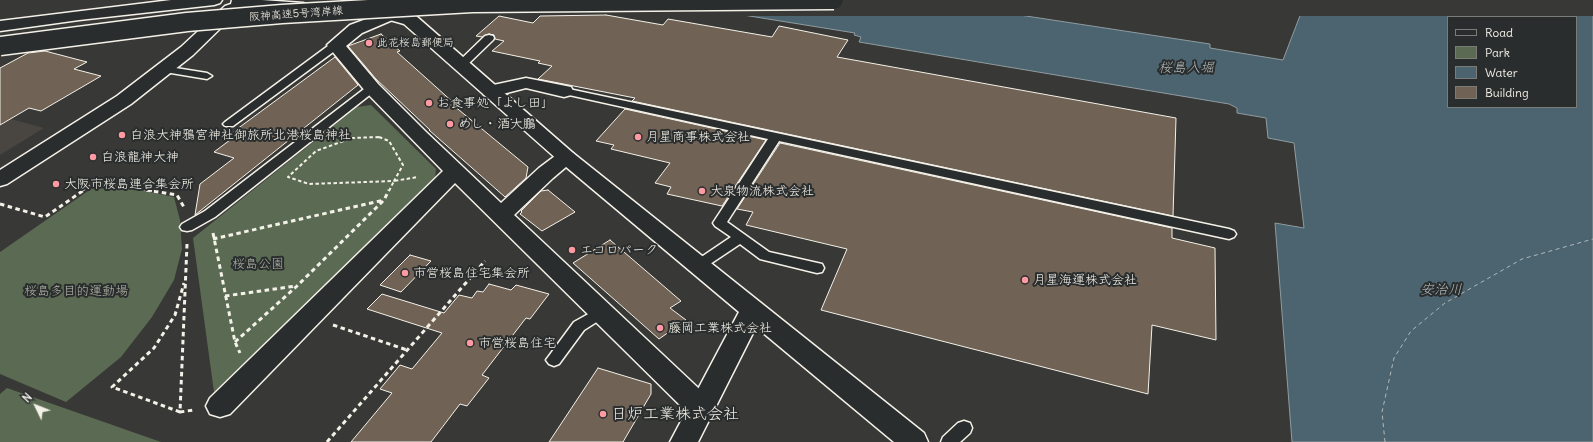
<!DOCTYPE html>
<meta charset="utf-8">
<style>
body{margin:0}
#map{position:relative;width:1593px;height:442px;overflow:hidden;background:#383836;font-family:Delius,sans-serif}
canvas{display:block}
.legend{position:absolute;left:1447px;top:16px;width:130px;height:92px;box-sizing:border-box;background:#2a2d2e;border:1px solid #7b7b78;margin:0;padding:5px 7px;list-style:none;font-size:12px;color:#f4f1e8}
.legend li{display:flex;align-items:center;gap:8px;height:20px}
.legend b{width:20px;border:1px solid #7b7b78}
.north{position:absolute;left:16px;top:386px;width:40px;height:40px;-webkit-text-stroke:3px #2a2d2e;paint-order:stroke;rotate:313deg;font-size:11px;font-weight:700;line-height:16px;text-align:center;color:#f4f1e8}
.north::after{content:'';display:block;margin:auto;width:14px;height:18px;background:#f4f1e8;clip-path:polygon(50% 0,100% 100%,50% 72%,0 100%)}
</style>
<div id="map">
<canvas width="1593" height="442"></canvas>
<ul class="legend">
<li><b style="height:5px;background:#2a2d2e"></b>Road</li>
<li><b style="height:11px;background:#5b6a52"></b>Park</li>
<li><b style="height:11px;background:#4c6470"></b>Water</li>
<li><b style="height:11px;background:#706356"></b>Building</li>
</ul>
<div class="north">N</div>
</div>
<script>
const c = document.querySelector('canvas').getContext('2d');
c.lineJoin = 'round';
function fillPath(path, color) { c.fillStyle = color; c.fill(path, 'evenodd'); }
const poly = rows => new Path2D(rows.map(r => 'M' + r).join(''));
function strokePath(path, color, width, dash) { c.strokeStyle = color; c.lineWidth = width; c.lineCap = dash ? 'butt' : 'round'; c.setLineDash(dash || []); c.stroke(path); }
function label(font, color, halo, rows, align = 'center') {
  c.font = font + ' Delius,"Klee One",sans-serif'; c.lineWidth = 4; c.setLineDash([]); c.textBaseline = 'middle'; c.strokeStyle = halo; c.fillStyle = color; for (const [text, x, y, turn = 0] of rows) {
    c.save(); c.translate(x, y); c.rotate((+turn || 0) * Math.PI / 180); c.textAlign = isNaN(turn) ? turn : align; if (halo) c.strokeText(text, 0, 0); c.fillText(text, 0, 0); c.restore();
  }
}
fillPath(poly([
 [0,116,44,128,0,155]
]), '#494540');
fillPath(poly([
 [371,105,436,169,435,180,214,392,193,238,357,107],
 [101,182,174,197,180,220,182,249,174,280,152,317,121,357,66,402,0,374,0,252],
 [7,388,161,442,0,442,0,394]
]), '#5b6a52');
const water = poly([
 [650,0,921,0,1210,44,1210,48,1283,60,1306,0,1593,0,1593,442,1292,442,1275,223,1304,228,1294,143,1268,138,1266,118,1237,113,1237,108,1229,104,859,42,861,37,854,35,855,33,650,0],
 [1448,17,1576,17,1576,107,1448,107,1448,17]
]);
fillPath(water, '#4c6470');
strokePath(water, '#8f9ca0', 1);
fillPath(poly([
 [706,0,934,0,1037,16,733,16,706,11],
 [1304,0,1593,0,1593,16,1298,16]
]), '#383836');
strokePath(poly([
 [1385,442,1382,412,1394,358,1411,331,1445,303,1522,259,1593,239]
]), '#b1b9b8', 1, [4, 3.5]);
const building = poly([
 [606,15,663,25,668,19,772,37,779,26,848,40,837,57,1176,118,1173,216,632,101,635,98,538,79,552,66,538,63,540,61,492,51,504,41,495,39,494,35,489,34,482,37,476,36,499,16,533,23,540,16,606,15],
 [381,34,400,51,397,52,455,104,453,105,528,167,526,178,505,197,429,130,430,130,376,79,348,46,381,34],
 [45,51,87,62,74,69,101,76,41,111,29,108,0,125,0,68,28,53,45,51],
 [335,57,358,85,195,215,200,184,234,158,214,152,238,134,233,132,335,57],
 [625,109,766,140,722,206,667,194,671,187,655,183,670,163,611,149,614,145,596,141,625,109],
 [780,143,1172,228,1172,238,1215,248,1216,340,1152,325,1148,394,821,310,847,249,746,225,753,212,737,209,780,143],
 [548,190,575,212,542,231,520,214,522,212,521,211,541,191,548,190],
 [610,240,681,301,670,308,686,320,659,339,573,263,610,240],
 [410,255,431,261,401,292,380,285,410,255],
 [489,284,511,290,516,285,549,294,530,319,526,318,482,375,489,378,467,406,460,404,431,442,351,442,392,393,380,389,400,365,412,369,442,333,367,309,382,294,444,313,459,295,472,298,477,291,483,292,489,284],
 [598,368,651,384,651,394,623,442,549,442,598,368]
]);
fillPath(building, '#706356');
strokePath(building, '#f4f1e8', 1);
const lane = poly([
 [489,35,493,36,494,38,493,40,465,67,457,67,456,65,457,63,485,36,489,35],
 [336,42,341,45,340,47,233,126,225,126,223,124,225,122,332,43,336,42],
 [163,66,207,73,212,76,207,79,159,71,158,69,159,67,163,66],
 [372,85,377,88,376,90,215,217,192,230,187,231,182,230,180,227,182,224,205,211,368,86,372,85],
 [564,88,1229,229,1234,231,1236,234,1234,237,1229,239,779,141,727,222,769,252,822,264,824,268,822,272,817,273,760,259,740,244,704,268,699,270,694,268,692,265,694,262,731,237,715,226,713,223,768,139,560,93,559,91,560,89,564,88],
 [601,307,606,308,608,312,606,316,584,330,559,364,554,366,549,364,546,360,549,356,574,322,601,307],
 [964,421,970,423,972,428,970,433,960,442,941,442,943,437,958,423,964,421]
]);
const street = poly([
 [391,10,397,12,399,15,397,18,362,33,346,46,378,84,426,132,501,203,539,168,559,153,566,151,573,153,576,157,573,161,553,178,514,215,711,400,715,408,711,416,701,419,691,416,455,183,230,414,220,417,210,414,206,406,210,398,443,171,366,92,327,45,350,25,391,10],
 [526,78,571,87,573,91,571,95,564,97,526,88,491,97,484,95,482,91,484,87,526,78]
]);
const secondary = poly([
 [232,0,262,0,303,3,309,5,311,8,309,11,303,13,238,8,237,12,193,55,131,104,7,184,0,186,0,170,117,96,181,47,225,6,231,4,232,0],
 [369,8,391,10,416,16,573,153,924,433,928,442,894,442,756,327,698,442,670,442,739,312,559,161,404,24,390,20,363,16,361,13,363,10,369,8]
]);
const highway = poly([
 [171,0,222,0,220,3,214,5,79,20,0,31,0,21,171,0]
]);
strokePath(lane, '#f4f1e8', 3);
strokePath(street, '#f4f1e8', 3);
strokePath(secondary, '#f4f1e8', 3);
strokePath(highway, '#f4f1e8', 3);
strokePath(poly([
 [379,137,389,141,403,165,394,181,309,184,288,177,316,151,352,138,379,137],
 [82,191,96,181,152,191],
 [389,191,394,181,418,177]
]), '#f4f1e8', 2, [3.5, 2.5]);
strokePath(poly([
 [146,190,177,195,185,209],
 [0,204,45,217,84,190],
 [213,233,235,342,240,353],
 [213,239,384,200],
 [187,244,180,412,194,410],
 [225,296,296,286],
 [333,325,407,350],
 [235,342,297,286,384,200,389,190],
 [180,412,112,387,154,348,175,315,184,283],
 [327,442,485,261]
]), '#f4f1e8', 3, [4.5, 3.5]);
fillPath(lane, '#2a2d2e');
fillPath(street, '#2a2d2e');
fillPath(secondary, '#2a2d2e');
fillPath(highway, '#2a2d2e');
const highwayBridge = poly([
 [0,46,187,22,282,14,472,3,834,0]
]);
strokePath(highwayBridge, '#f4f1e8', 21, []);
strokePath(highwayBridge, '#2a2d2e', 18);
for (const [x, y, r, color] of [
 [369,43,4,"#ff9aa2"],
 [429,103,4,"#ff9aa2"],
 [450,124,4,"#ff9aa2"],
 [122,135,4,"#ff9aa2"],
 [638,137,4,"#ff9aa2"],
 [93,157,4,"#ff9aa2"],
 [56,184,4,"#ff9aa2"],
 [702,191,4,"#ff9aa2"],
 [572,250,4,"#ff9aa2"],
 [405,273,4,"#ff9aa2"],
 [1025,280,4,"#ff9aa2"],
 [660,328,4,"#ff9aa2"],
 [470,343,4,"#ff9aa2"],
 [603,414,4,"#ff9aa2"]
]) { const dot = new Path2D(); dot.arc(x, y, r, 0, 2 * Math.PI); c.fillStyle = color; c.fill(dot); strokePath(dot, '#2a2d2e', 1.5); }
label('11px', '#f4f1e8', '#2a2d2e', [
 ["阪神高速5号湾岸線",296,14,-4]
]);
label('11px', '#f4f1e8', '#2a2d2e', [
 ["此花桜島郵便局",377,43]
], 'left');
label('13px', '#f4f1e8', '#2a2d2e', [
 ["お食事処「よし田」",437,103],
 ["めし・酒大鵬",458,124],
 ["白浪大神鴉宮神社御旅所北港桜島神社",130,135],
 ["月星商事株式会社",646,137],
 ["白浪龍神大神",101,157],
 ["大阪市桜島連合集会所",64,184],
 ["大泉物流株式会社",710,191],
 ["エコロパーク",580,250],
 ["市営桜島住宅集会所",413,273],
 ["月星海運株式会社",1033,280],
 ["藤岡工業株式会社",668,328],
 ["市営桜島住宅",478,343]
], 'left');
label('13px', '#afb4a4', '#2a2d2e', [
 ["桜島公園",258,264],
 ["桜島多目的運動場",76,291]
]);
label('italic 14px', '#b1b9b8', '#2a2d2e', [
 ["桜島入堀",1186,68],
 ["安治川",1441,290]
]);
label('16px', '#f4f1e8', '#2a2d2e', [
 ["日炉工業株式会社",611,414]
], 'left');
</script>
